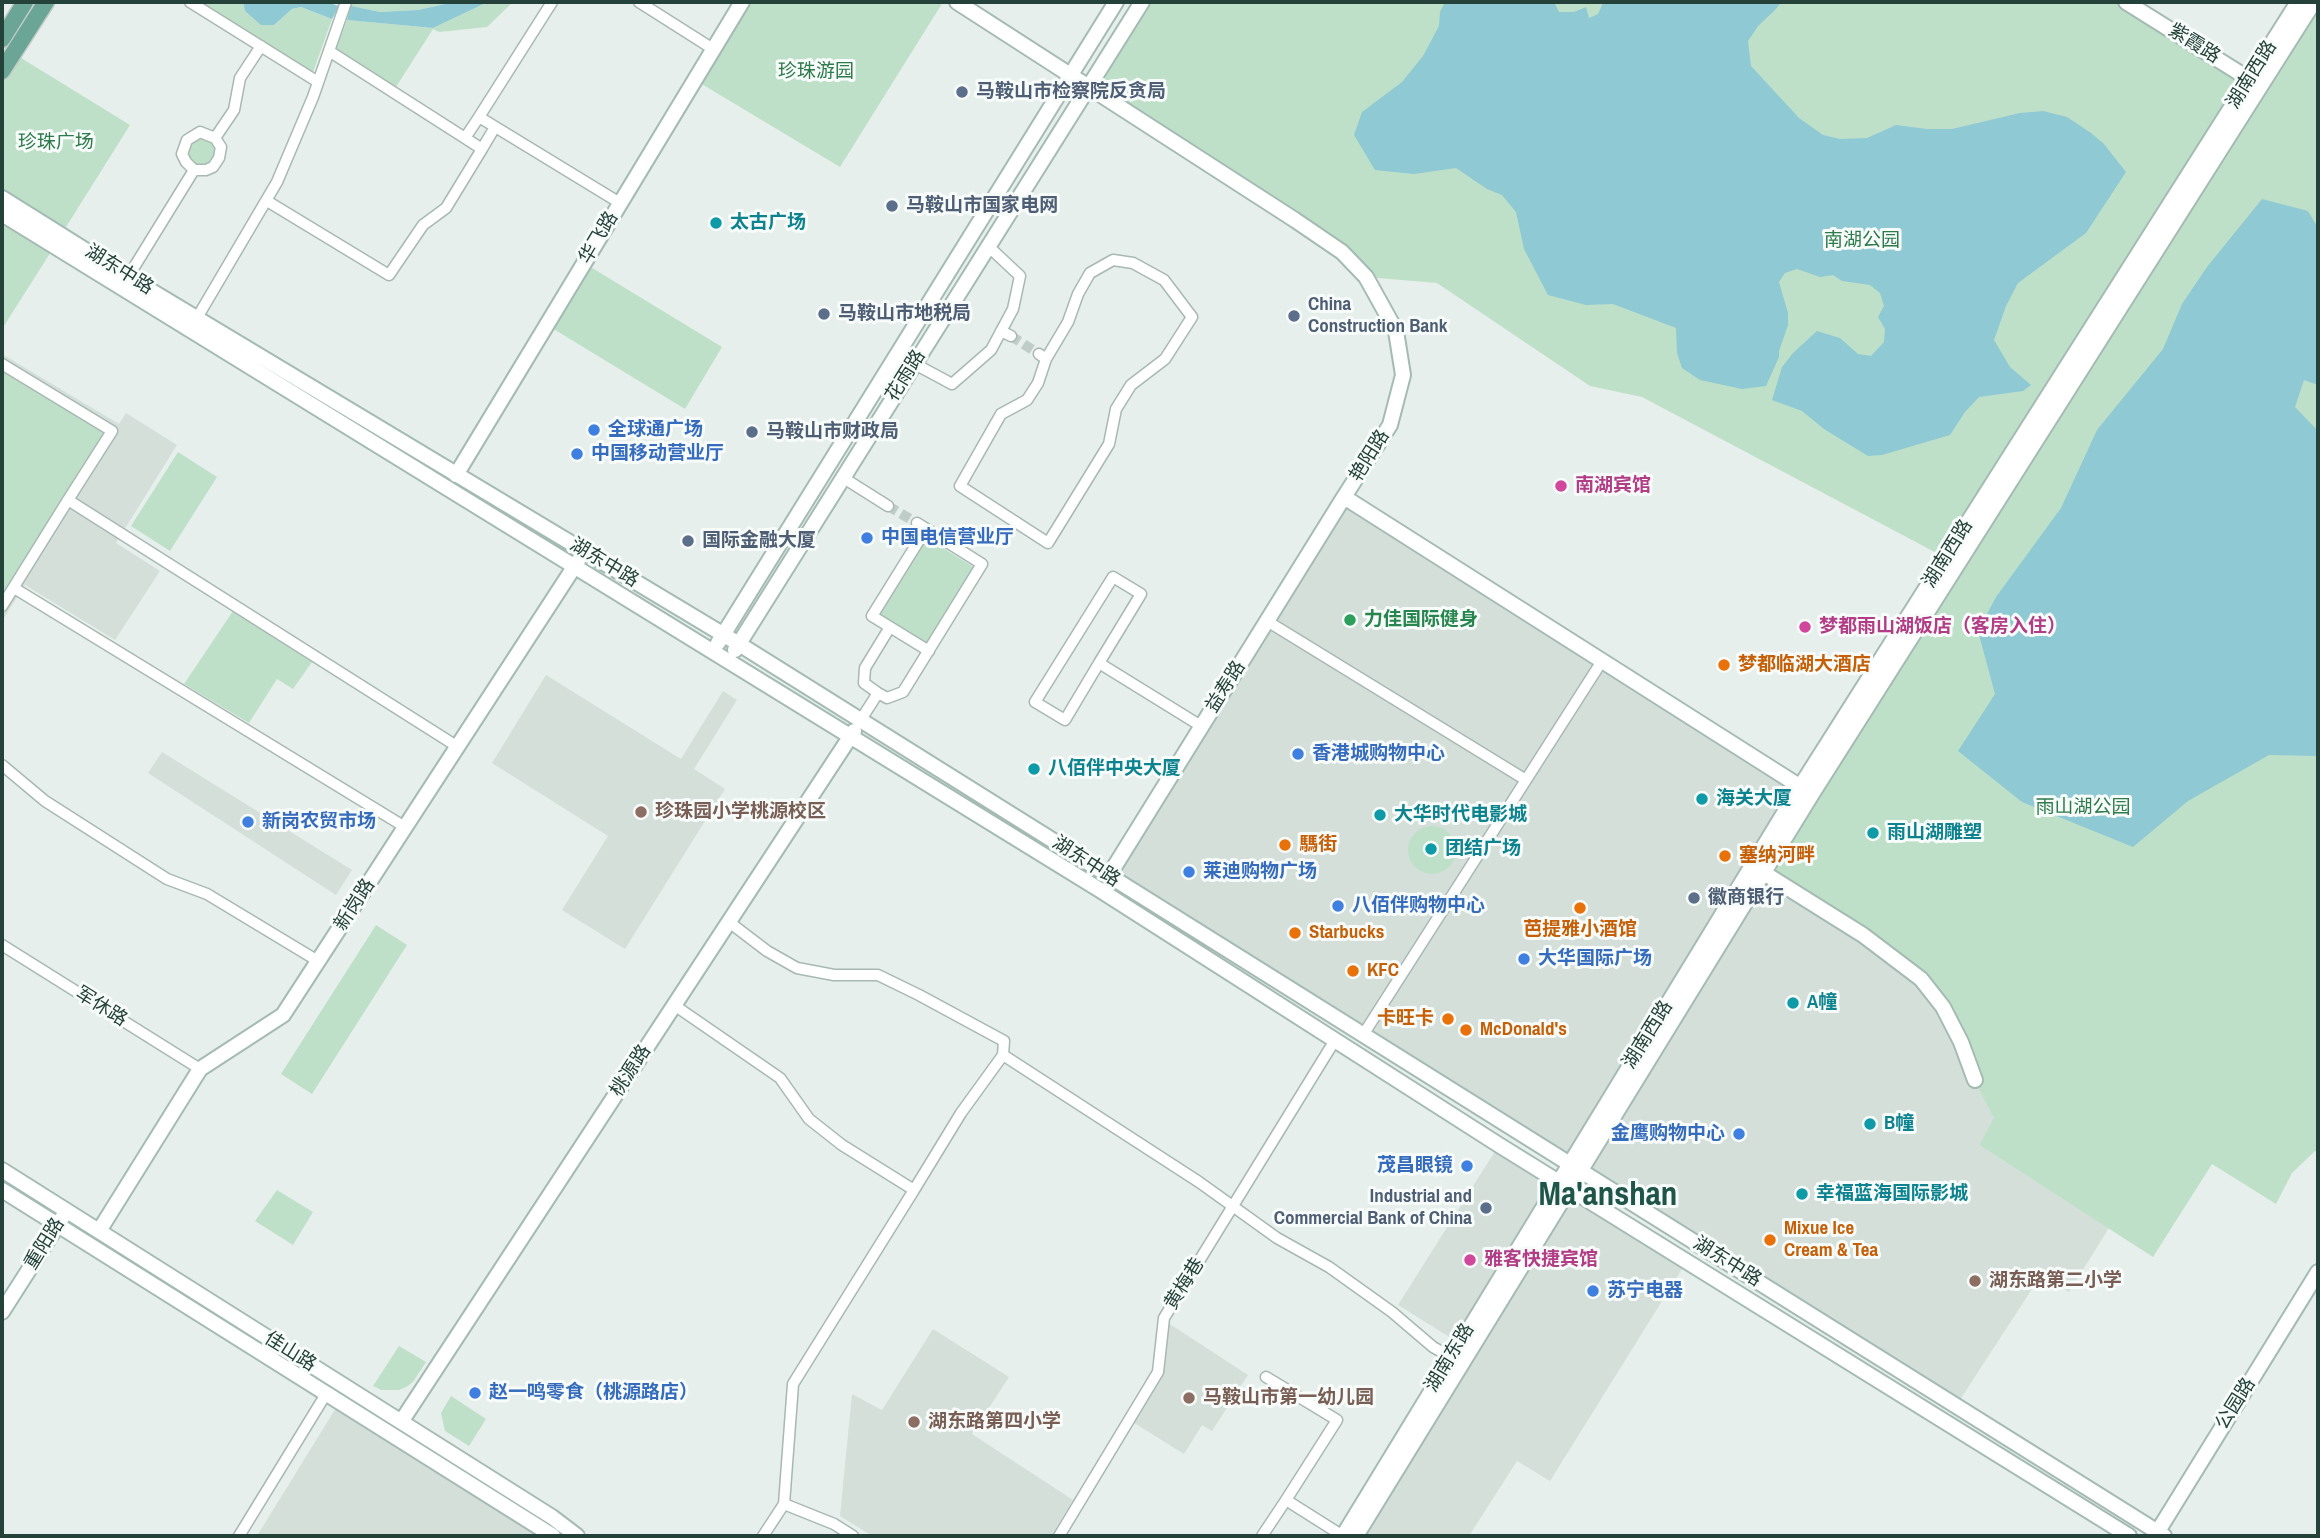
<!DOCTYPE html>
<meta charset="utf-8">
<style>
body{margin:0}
#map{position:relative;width:2320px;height:1538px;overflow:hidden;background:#e6efeb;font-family:"Archivo Narrow",sans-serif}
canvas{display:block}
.frame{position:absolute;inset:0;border:4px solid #24423a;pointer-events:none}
</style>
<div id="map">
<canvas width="2320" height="1538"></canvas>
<div class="frame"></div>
</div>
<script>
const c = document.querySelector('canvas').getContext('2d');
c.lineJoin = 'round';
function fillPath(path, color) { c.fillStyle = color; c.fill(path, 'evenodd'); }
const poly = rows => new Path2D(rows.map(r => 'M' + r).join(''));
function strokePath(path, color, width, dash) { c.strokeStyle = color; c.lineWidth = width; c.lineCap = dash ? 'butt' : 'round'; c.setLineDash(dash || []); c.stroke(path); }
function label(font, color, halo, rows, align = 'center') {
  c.font = font + ' "Archivo Narrow","Noto Sans SC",sans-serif'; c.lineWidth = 6; c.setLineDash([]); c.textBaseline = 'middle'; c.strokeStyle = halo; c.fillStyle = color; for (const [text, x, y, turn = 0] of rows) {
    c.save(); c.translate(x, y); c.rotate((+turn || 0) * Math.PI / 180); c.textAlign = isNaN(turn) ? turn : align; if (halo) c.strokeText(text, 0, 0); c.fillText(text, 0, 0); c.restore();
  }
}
fillPath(poly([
 [2,354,119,424,126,413,177,445,116,543,160,571,115,640,25,585,2,621],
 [1344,497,1800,787,1569,1163,1108,877],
 [546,675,681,759,723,691,737,700,694,769,725,789,625,949,562,910,608,836,492,763],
 [162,752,352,870,336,895,148,773],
 [1764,873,1921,979,1995,1119,1979,1145,2109,1228,2069,1292,2041,1275,1956,1406,1582,1167],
 [1499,1145,1558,1181,1459,1343,1398,1305],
 [1569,1187,1687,1261,1550,1481,1517,1461,1469,1536,1355,1536],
 [1165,1321,1248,1375,1212,1431,1202,1425,1184,1454,1131,1421,1161,1373],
 [933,1329,1009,1377,972,1434,1073,1500,1051,1536,872,1536,840,1516,852,1394,882,1410],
 [339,1403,553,1536,257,1536]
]), '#d4dfda');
fillPath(poly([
 [195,2,243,2,245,11,274,25,292,9,301,7,332,19,313,72],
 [326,2,454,2,418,10,380,12],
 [488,2,513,2,487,27,439,32,433,29,396,87,336,49,347,20,433,28],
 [742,2,943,2,840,167,695,80],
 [1142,2,2126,2,2249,79,1946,558,1642,397,1590,386,1437,283,1366,277,1295,220,1088,88],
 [2318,2,2318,1152,2315,1151,2292,1173,2276,1204,2212,1164,2153,1257,1979,1145,1994,1118,1921,979,1764,873],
 [13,53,130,125,61,235,2,198,2,71],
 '187 151a15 15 0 1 1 30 0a15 15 0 1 1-30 0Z',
 [2,214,54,247,2,329],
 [584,263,722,347,685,409,547,325],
 [2,368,105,431,2,596],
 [178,452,217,477,170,551,131,526],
 [927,538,975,568,928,644,879,615],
 [233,611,312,662,293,689,277,679,249,723,184,684],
 '1408 850a24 24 0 1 1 48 0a24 24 0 1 1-48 0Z',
 [376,925,407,945,312,1094,281,1074],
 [277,1190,313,1212,293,1245,255,1221],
 [399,1346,426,1362,413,1382,406,1387,399,1390,381,1390,373,1386],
 [451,1396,486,1419,469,1446,445,1431,441,1413]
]), '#bfe0c8');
fillPath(poly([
 [243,2,326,2,339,6,332,19,301,7,292,9,274,25,261,25,245,11],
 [454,2,488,2,433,28,347,20,351,6,380,12,418,10],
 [1445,2,1554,2,1559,12,1574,12,1586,7,1589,18,1598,14,1603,3,1607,2,1781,2,1776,9,1758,26,1748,41,1751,66,1799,118,1823,135,1840,139,1867,138,1896,125,1927,129,1952,129,2020,113,2043,111,2067,117,2091,133,2104,144,2126,172,2086,233,2018,283,2006,306,1994,340,2010,367,2031,385,2023,391,1979,397,1965,412,1950,435,1882,455,1868,456,1824,429,1802,411,1772,400,1782,367,1793,353,1817,331,1840,338,1858,354,1871,356,1884,342,1885,329,1878,317,1884,306,1880,293,1870,285,1842,281,1833,275,1820,277,1797,269,1785,273,1779,282,1788,313,1788,325,1779,351,1779,357,1766,386,1742,389,1700,380,1682,368,1677,353,1676,328,1613,304,1586,305,1548,295,1524,249,1516,212,1502,195,1487,189,1456,168,1414,174,1375,170,1354,135,1362,112,1402,82,1423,56,1439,26,1440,12],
 [2262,199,2308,211,2318,228,2318,385,2304,380,2295,407,2318,431,2318,756,2269,755,2188,801,2133,847,2022,802,1958,751,1995,694,1978,631,1996,597,2061,508,2097,430,2163,349,2182,304,2207,267]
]), '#8ec9d4');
strokePath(poly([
 [1011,336,1039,354],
 [888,506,917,523]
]), '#bfccc8', 10, [10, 5]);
const street = poly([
 [190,2,318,82],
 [552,2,479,117,620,203],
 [639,2,713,49],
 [329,51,465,138,479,117],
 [215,138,221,147,219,158,213,167,206,170,194,170,186,162,182,154,187,140,200,132,215,138,234,110,240,78,261,46],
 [482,149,495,127],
 [267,201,389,275,423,225,446,208,482,149,465,138],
 [128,277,194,170],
 [194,323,277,182,313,97,346,2],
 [1001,331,1011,336],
 [1039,354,1046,359,1038,383,1027,400,1001,414,960,486,1048,543,1109,444,1116,409,1131,385,1165,359,1192,317,1164,280,1133,263,1113,260,1090,273,1078,294,1068,322,1046,359],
 [913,363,952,384,991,350,1013,309,1020,276,988,246],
 [2,364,112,431,68,500,458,747],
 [842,477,888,506],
 [926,529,872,616,929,651],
 [14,588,405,827],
 [2,606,68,500],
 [1267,621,1526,780],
 [1099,663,1065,720,1035,702,1113,577,1141,594,1099,663,1201,726],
 [878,693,864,683,865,668,890,627],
 [860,721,878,693,887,698,903,692,982,564,917,523],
 [2,765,45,801,167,879,207,894,318,961],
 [729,922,767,951,797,968,834,975,878,975,919,995,1004,1041,1003,1055],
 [2,945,200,1069],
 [674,1005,780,1078,809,1119,842,1145,914,1190,961,1113,1003,1055,1199,1182,1277,1238,1329,1267,1392,1312,1433,1347,1451,1357],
 [1363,1035,1602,661],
 [1266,1377,1337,1420,1286,1500],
 [784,1504,834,1524,853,1536],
 [239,1536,326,1394],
 [763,1536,784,1504,793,1384,914,1190],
 [1059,1536,1158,1372,1164,1318,1335,1040],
 [1262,1536,1286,1500,1343,1536]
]);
const secondary = poly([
 [957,2,1295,220,1342,252,1366,277,1396,331,1403,375,1390,425,1344,497,1807,791],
 [2126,2,2257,84],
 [2,198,128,277,739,644,2164,1536],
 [2,214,1100,890,1499,1145,2129,1536],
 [456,475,742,2],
 [718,643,1116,2],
 [735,650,1142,2],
 [1764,873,1863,935,1921,979,1943,1007,1961,1042,1975,1080],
 [1108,877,1344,497],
 [2,1170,552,1517,577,1536],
 [2,1190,553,1536],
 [99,1231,200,1069,283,1015,578,561],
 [2,1312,62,1218],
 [401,1422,854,731],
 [1343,1536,1800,787,2298,2],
 [1356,1536,1812,794,2314,2],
 [2155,1536,2318,1272]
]);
const primary = poly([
 [2,39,25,2],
 [2,71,46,2]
]);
strokePath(street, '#a8b8b2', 13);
strokePath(secondary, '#a4bbb3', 18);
strokePath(primary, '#c2cac8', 19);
strokePath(street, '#fff', 10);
strokePath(secondary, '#fff', 14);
strokePath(primary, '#6aa596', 16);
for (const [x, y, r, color] of [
 [962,92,7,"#5c6f8a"],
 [892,206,7,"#5c6f8a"],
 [716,223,7,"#0f9aa8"],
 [824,314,7,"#5c6f8a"],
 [1294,316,7,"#5c6f8a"],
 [594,430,7,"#3f7fe0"],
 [752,432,7,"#5c6f8a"],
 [577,454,7,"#3f7fe0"],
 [1561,486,7,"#d1479c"],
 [867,538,7,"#3f7fe0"],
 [688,541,7,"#5c6f8a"],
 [1350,620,7,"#2e9e5b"],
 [1805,627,7,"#d1479c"],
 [1724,665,7,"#e8710a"],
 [1298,754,7,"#3f7fe0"],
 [1034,769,7,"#0f9aa8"],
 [1702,799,7,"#0f9aa8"],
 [641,812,7,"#8d6e63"],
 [1380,815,7,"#0f9aa8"],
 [248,822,7,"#3f7fe0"],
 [1873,833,7,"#0f9aa8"],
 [1285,845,7,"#e8710a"],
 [1431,849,7,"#0f9aa8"],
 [1725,856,7,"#e8710a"],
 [1189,872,7,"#3f7fe0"],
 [1694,898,7,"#5c6f8a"],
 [1338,906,7,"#3f7fe0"],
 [1580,908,7,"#e8710a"],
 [1295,933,7,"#e8710a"],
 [1524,959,7,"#3f7fe0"],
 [1353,971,7,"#e8710a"],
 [1793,1003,7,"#0f9aa8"],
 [1448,1019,7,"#e8710a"],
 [1466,1030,7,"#e8710a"],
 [1870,1124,7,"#0f9aa8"],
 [1739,1134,7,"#3f7fe0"],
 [1467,1166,7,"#3f7fe0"],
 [1802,1194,7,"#0f9aa8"],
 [1486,1208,7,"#5c6f8a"],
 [1770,1240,7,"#e8710a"],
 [1470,1260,7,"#d1479c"],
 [1975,1281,7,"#8d6e63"],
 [1593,1291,7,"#3f7fe0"],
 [475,1393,7,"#3f7fe0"],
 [1189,1398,7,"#8d6e63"],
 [914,1422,7,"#8d6e63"]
]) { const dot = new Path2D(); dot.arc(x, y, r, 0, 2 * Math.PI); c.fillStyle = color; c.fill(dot); strokePath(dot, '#f7fbf9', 2.5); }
label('19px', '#24423a', '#f7fbf9', [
 ["紫霞路",2194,44,32],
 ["湖南西路",2252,75,-58],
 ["华飞路",599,238,-59],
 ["湖东中路",119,270,32],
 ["花雨路",906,376,-58],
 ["艳阳路",1370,456,-58],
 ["湖南西路",1948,554,-58],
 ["湖东中路",604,563,31],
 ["益寿路",1226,687,-58],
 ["湖东中路",1086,862,33],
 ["新岗路",355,905,-57],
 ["军休路",101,1007,32],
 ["湖南西路",1648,1035,-58],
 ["桃源路",631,1071,-57],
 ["重阳路",45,1244,-58],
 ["湖东中路",1727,1262,32],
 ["黄梅巷",1185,1284,-58],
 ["佳山路",290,1352,32],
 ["湖南东路",1450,1358,-59],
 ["公园路",2236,1404,-58]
]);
label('19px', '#2d7a4b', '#f7fbf9', [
 ["珍珠游园",816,72],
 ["珍珠广场",56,143],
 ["南湖公园",1862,241],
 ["雨山湖公园",2083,808]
]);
label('bold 19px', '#4e5e75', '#f7fbf9', [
 ["马鞍山市检察院反贪局",976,92],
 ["马鞍山市国家电网",906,206],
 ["China",1308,305],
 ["Construction Bank",1308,327],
 ["马鞍山市地税局",838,314],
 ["马鞍山市财政局",766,432],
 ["国际金融大厦",702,541],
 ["徽商银行",1708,898],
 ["Industrial and",1472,1197,"right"],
 ["Commercial Bank of China",1472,1219,"right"]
], 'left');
label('bold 19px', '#0d838f', '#f7fbf9', [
 ["太古广场",730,223],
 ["八佰伴中央大厦",1048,769],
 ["海关大厦",1716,799],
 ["大华时代电影城",1394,815],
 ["雨山湖雕塑",1887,833],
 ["团结广场",1445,849],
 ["A幢",1807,1003],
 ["B幢",1884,1124],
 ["幸福蓝海国际影城",1816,1194]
], 'left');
label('bold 19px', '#366cbe', '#f7fbf9', [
 ["全球通广场",608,430],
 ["中国移动营业厅",591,454],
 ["中国电信营业厅",881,538],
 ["香港城购物中心",1312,754],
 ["新岗农贸市场",262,822],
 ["莱迪购物广场",1203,872],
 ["八佰伴购物中心",1352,906],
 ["大华国际广场",1538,959],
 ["金鹰购物中心",1725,1134,"right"],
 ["茂昌眼镜",1453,1166,"right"],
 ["苏宁电器",1607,1291],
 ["赵一鸣零食（桃源路店）",489,1393]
], 'left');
label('bold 19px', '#b23c85', '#f7fbf9', [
 ["南湖宾馆",1575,486],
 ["梦都雨山湖饭店（客房入住）",1819,627],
 ["雅客快捷宾馆",1484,1260]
], 'left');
label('bold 19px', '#27864d', '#f7fbf9', [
 ["力佳国际健身",1364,620]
], 'left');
label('bold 19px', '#c56008', '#f7fbf9', [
 ["梦都临湖大酒店",1738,665],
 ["騳街",1299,845],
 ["塞纳河畔",1739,856],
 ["芭提雅小酒馆",1580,930,"center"],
 ["Starbucks",1309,933],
 ["KFC",1367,971],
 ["卡旺卡",1434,1019,"right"],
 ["McDonald's",1480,1030],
 ["Mixue Ice",1784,1229],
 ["Cream & Tea",1784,1251]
], 'left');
label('bold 19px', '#785e54', '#f7fbf9', [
 ["珍珠园小学桃源校区",655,812],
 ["湖东路第二小学",1989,1281],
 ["马鞍山市第一幼儿园",1203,1398],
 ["湖东路第四小学",928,1422]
], 'left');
label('bold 33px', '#1f5548', '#f7fbf9', [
 ["Ma'anshan",1608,1196]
]);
</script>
